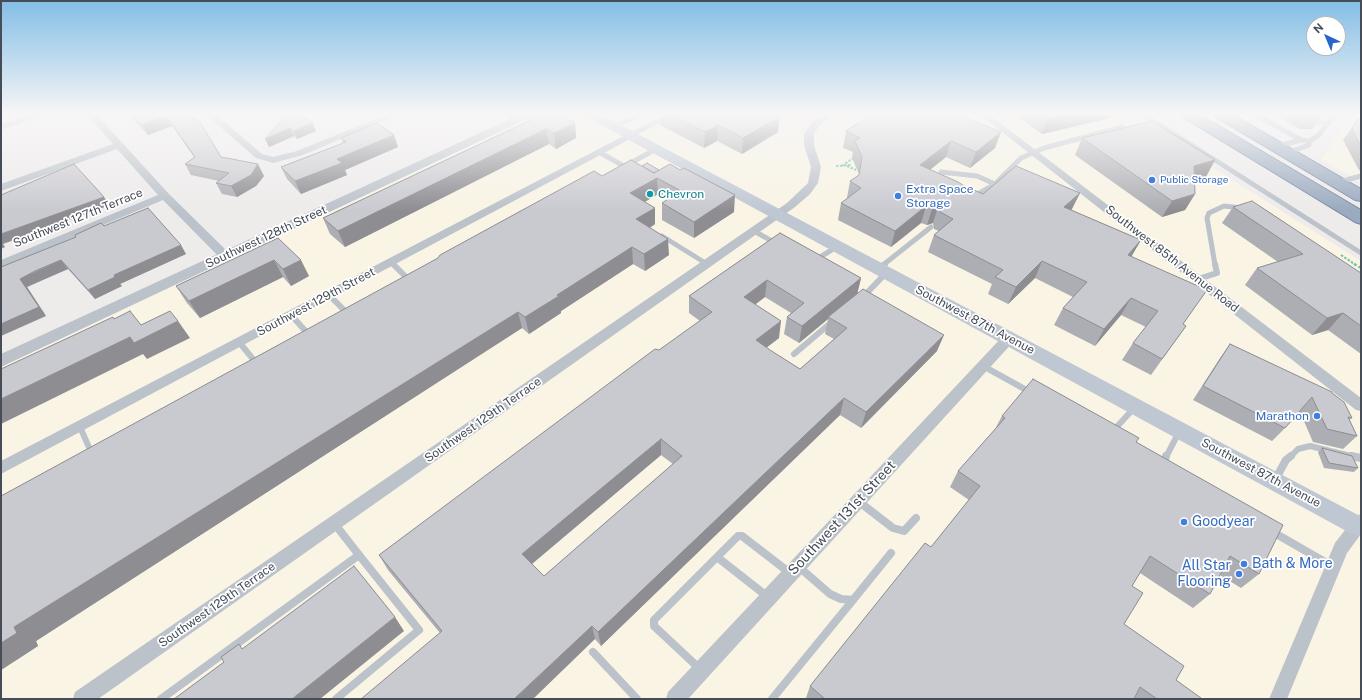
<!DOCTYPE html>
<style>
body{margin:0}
#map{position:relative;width:1362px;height:700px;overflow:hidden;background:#eeebeb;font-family:"Public Sans",sans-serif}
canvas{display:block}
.frame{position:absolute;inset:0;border:2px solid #464d57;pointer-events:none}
.north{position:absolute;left:1306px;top:16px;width:40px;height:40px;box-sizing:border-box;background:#fff;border:1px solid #b5b8bc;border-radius:50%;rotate:316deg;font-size:11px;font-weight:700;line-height:16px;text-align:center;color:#464d57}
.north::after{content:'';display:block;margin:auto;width:14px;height:18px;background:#2964ca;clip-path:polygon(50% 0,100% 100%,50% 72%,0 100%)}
</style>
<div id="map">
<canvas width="1362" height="700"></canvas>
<div class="frame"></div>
<div class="north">N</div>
</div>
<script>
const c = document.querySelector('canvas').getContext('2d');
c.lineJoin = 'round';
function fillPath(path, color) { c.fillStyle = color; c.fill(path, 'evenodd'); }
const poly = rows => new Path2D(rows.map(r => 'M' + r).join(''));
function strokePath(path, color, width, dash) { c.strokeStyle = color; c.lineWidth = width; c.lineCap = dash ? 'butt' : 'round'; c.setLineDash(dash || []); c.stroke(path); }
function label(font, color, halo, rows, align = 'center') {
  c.font = font + ' "Public Sans",sans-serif'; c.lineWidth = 3.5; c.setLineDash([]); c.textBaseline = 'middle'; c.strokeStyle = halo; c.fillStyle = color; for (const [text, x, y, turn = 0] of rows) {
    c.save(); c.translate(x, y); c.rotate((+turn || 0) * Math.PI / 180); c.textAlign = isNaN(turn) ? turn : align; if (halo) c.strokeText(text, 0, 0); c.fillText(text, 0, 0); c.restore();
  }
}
fillPath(poly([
 [540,113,620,113,639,123,659,113,1126,113,1361,261,1361,699,1,699,1,367],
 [1354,113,1361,113,1361,182,1321,159]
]), '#f9f4e4');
const trunk = poly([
 [1178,113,1197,113,1361,210,1361,224,1355,222,1181,116,1178,113],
 [1211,113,1230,113,1361,189,1361,201,1355,200,1214,116,1211,113]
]);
strokePath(trunk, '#7286a2', 2);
strokePath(poly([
 [1122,113,1132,119],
 [836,166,852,165],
 [842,166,853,158],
 [847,166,856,170],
 [1341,255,1356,265]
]), '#78c3a4', 2, [2.5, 1.5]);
strokePath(poly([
 [1354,264,1361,268]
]), '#78c3a4', 2.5, [3, 2]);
strokePath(poly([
 [505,113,517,119],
 [1141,113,1361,253],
 [1253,113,1301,140],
 [1318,121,1328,124],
 [615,126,643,113],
 [631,135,674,113],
 [1309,141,1318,136,1336,113],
 [1277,146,1301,140,1309,141,1309,145,1287,153],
 [599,152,627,168],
 [627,165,656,149],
 [941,172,977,176,995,184],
 [1339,182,1361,176],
 [973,197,995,184,1021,158,1044,148,1122,127],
 [754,231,777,244],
 [662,236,707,264],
 [817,259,838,246],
 [391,262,394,265],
 [883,265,931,227],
 [1215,265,1207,218,1209,213,1224,206,1242,208]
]), '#bbc2ca', 5);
strokePath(poly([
 [393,264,411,282],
 [879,268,885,264],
 [1198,279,1217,273,1215,264],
 [329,295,349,315],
 [863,297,887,272],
 [291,315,310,336],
 [239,342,257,364],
 [794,354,833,321],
 [983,366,1030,392],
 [80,427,92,454],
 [1113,431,1135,407],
 [1166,457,1179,432],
 [1290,457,1298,449,1310,446,1355,457]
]), '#bbc2ca', 6);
strokePath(poly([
 [1351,456,1361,458],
 [1164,465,1166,456],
 [1275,480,1286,460,1291,456],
 [858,501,893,528,904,531,916,518],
 [334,523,359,555],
 [1271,531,1332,566],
 [717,557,738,536,742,536,790,573],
 [799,567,830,594,841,599,853,600,891,553],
 [593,652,637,699],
 [700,669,654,626,654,620,717,557,768,597],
 [161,699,359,555,419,630,336,699],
 [772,699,853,600]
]), '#bbc2ca', 8);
fillPath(poly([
 [36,113,49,113,1,130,1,124,36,113],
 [85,113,95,113,169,194,229,253,231,256,229,259,221,259,163,200,1,268,1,260,158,195,117,149,1,191,1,184,113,144,85,113],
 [204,113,214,113,262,154,273,157,297,151,390,113,402,113,303,155,273,163,256,158,204,113],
 [825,113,836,113,819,126,814,134,814,145,821,167,818,183,810,194,795,207,98,699,73,699,75,692,787,203,808,183,811,167,804,145,804,134,812,122,825,113],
 [978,113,987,113,1361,398,1361,411,1356,410,978,113],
 [631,132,636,135,634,137,1,474,1,461,631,132],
 [1009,333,1014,335,1015,338,1014,341,688,699,666,699,668,692,1004,335,1009,333],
 [1358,519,1361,520,1361,534,1347,553,1287,699,1269,699,1335,543,1352,521,1358,519]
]), '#bbc2ca');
fillPath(poly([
 [523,113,537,113,535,115,1,367,1,354,523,113]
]), '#bbc2ca');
fillPath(poly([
 [583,113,598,113,1358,515,1361,514,1361,535,1358,536,1350,533,585,116,583,113]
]), '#bfc7d3');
fillPath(trunk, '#9aaabf');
fillPath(poly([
 [127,113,185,113,221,157,264,176,256,186,237,197,222,194,216,183,219,181,191,175,185,164,194,157,172,126,148,135],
 [288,113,316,131,297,139,294,136,269,147],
 [660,113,774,113,778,132,742,154,717,141,704,148,660,125],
 [866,113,967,113,966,118,995,148,970,168,946,157,930,170,970,192,983,194,1080,193,1071,210,1141,240,1131,257,1183,324,1186,326,1151,375,1122,360,1133,343,1146,327,1121,315,1095,346,1054,325,1063,308,1073,297,1035,278,1008,304,988,294,992,284,928,252,934,235,939,231,934,229,933,223,927,225,921,223,891,247,838,220,841,203,848,198,847,198,850,181,859,175,859,174,852,158,853,152,843,148,846,131,865,119],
 [1022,113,1113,113,1110,118,1042,134,1020,118],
 [1272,113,1324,113,1312,129,1300,129],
 [528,118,575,123,576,138,556,149,549,144,345,247,330,234,323,218,528,121],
 [1358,119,1361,120,1361,171,1359,170,1343,140],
 [394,135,398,147,345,170,347,175,301,194,287,179,281,167,343,143,341,138],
 [1082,138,1206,177,1195,180,1195,194,1185,210,1162,217,1075,155],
 [642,166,734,212,694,238,662,220,662,203,668,200,658,194,645,202,655,208,655,224,650,228,669,255,645,271,633,264,561,311,561,313,529,334,522,328,36,641,38,646,1,670,1,496,602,176],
 [1233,207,1361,273,1361,354,1328,330,1312,335,1245,285,1257,268,1278,262,1222,223],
 [104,226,186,254,120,284,122,286,95,299,68,269,42,280,27,287,46,316,1,267],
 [780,233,861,278,857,294,937,351,861,428,840,415,601,646,595,639,440,633,388,570,379,555,700,321,689,313,689,296],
 [765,297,791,313,787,317,784,334,799,343,828,319,825,334,834,339,800,369,766,348,779,338,755,304],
 [661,455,673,464,544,576,532,564],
 [278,238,309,276,291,286,283,277,200,318,187,303,176,286],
 [1230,344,1332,393,1352,418,1349,420,1357,436,1343,449,1313,442,1300,412,1285,428,1272,441,1193,400,1220,358],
 [1002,416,1136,442,1259,574,1241,588,1220,575,1210,594,1193,608,1140,573,1132,586,1124,624,1176,680,1200,699,807,699,806,698,810,686,931,547,969,500,950,487,958,471,994,431],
 [1322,448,1358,468,1354,472,1324,468,1318,452]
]), '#adaeb3');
fillPath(poly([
 [965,113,967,113,963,127,961,116],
 [1073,113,1113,113,1110,118,1042,134,1048,118],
 [166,115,172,126,148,135,142,125],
 [780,116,778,132,742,154,743,138],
 [313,123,316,131,297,139,294,131],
 [575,123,576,138,556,149,554,133],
 [718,125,717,141,704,148,705,132],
 [290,128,294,136,269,147,265,139],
 [546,129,549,144,345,247,338,231],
 [1001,132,995,148,970,168,976,152],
 [394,135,398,147,345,170,347,175,301,194,295,181,337,159],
 [951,141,946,157,915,181,920,165],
 [1215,160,1206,177,1184,182,1194,166],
 [258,164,264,176,256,186,237,197,231,186],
 [657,178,658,194,631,210,630,193],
 [1080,193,1072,209,1057,224,1064,207],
 [1195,194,1185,210,1162,217,1172,201],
 [735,195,734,212,694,238,694,222],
 [104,197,110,205,3,244,5,247,1,249,1,234],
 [926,206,921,223,891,247,895,231],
 [938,207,933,223,927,225,932,209],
 [655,208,655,224,637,236,636,219],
 [668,239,669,255,645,271,644,254],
 [1141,240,1131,257,1128,255],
 [181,245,186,254,120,284,122,286,95,299,88,290,114,275],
 [632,247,633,264,561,311,561,313,529,334,525,317,557,295],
 [61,260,68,269,27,287,46,316,1,336,1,324,20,279],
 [274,260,283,277,200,318,189,301],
 [301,260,309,276,291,286,283,269],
 [1042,261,1035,278,1008,304,1016,287],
 [861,278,857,295,828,317,828,319,799,343,802,326],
 [767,280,765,297,743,314,744,297],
 [1131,298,1121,315,1095,346,1104,329],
 [518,312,522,328,36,641,38,646,1,670,1,643,14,627],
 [1343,313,1328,330,1312,335,1327,318],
 [178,321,190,338,147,359,143,354,1,424,1,399,130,337],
 [781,321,779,338,754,357,756,340],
 [944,335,937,351,861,428,866,412],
 [844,398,840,415,601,646,598,632],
 [661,439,661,455,527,568,522,554],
 [395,617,404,631,320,699,292,699],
 [592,626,595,639,533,699,514,699]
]), '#8d8d92');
const building = poly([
 [131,113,185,113,200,122,221,157,258,164,251,175,231,186,216,183,229,173,185,164,195,157,166,115,142,125,131,113],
 [288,113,298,113,313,123,294,131,290,128,265,139,288,113],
 [540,113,556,113,575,123,554,133,546,129,338,231,323,218,531,120,528,118,540,113],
 [667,113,774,113,780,116,743,138,718,125,705,132,667,113],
 [874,113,965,113,961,116,1001,132,976,152,951,141,920,165,958,182,966,187,966,190,970,192,974,190,983,194,1016,166,1080,193,1064,207,1141,240,1128,255,1207,290,1183,324,1186,326,1162,359,1133,343,1158,311,1131,298,1104,329,1063,308,1087,282,1042,261,1016,287,995,277,1003,270,934,235,953,219,940,212,938,207,932,209,926,206,895,231,841,203,861,188,850,181,859,175,862,157,855,141,860,138,846,131,874,113],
 [1040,113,1073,113,1048,118,1040,113],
 [1302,113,1324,113,1320,117,1309,116,1302,113],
 [1358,119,1361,120,1361,147,1352,129,1358,119],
 [1152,121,1215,160,1194,166,1195,194,1172,201,1082,138,1152,121],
 [377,123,394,135,337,159,342,163,295,181,281,167,346,142,341,138,377,123],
 [631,160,654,173,670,164,680,170,684,168,735,195,694,222,662,203,681,191,657,178,630,193,655,208,636,219,668,239,644,254,632,247,557,295,559,296,525,317,518,312,14,627,17,633,1,643,1,496,438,258,440,255,594,171,602,176,631,160],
 [647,163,659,170,654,173,642,166,647,163],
 [74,164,104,197,1,234,1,195,74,164],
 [1252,201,1361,273,1361,326,1343,313,1327,318,1257,268,1303,254,1233,207,1252,201],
 [148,208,181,245,114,275,115,277,88,290,61,260,35,271,20,279,39,307,1,324,1,267,76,237,75,235,101,223,104,226,148,208],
 [780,233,861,278,802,326,787,317,804,303,767,280,744,297,781,321,756,340,770,350,800,369,847,328,828,317,863,289,944,335,866,412,844,398,598,632,592,626,514,699,361,699,442,631,379,555,655,349,659,350,712,312,689,296,780,233],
 [661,439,682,456,544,576,522,554,661,439],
 [278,238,301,260,283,269,274,260,189,301,176,286,278,238],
 [130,311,141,325,170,311,178,321,134,343,130,337,1,399,1,369,113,317,114,319,130,311],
 [1230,344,1332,392,1332,393,1344,402,1352,418,1348,417,1357,436,1327,429,1312,397,1285,428,1203,386,1230,344],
 [1033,379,1139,438,1136,442,1283,525,1259,574,1230,556,1210,594,1150,556,1132,586,1143,593,1124,624,1184,666,1176,680,1201,698,1200,699,1157,699,1140,687,1134,699,825,699,810,686,925,543,931,547,980,486,958,471,1005,418,1002,416,1033,379],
 [1322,448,1352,456,1358,468,1329,463,1322,448],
 [354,566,395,617,292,699,174,699,224,662,221,657,239,644,242,649,354,566]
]);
fillPath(building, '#c9cad0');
strokePath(building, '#8d8d92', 1);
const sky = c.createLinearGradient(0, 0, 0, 211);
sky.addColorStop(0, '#83bde6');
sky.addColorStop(0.54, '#f7f6f6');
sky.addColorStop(1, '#f7f6f600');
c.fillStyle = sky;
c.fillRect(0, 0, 1362, 211);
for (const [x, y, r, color] of [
 [1152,180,4,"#3f7fe0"],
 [650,194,4,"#0f9aa8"],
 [898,196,4,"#3f7fe0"],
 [1317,416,4,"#3f7fe0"],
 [1184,522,4,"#3f7fe0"],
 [1244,564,4,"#3f7fe0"],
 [1239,574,4,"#3f7fe0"]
]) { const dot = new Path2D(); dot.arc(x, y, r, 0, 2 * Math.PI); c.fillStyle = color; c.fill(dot); strokePath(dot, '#fff', 1.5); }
label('10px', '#366cbe', '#fff', [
 ["Public Storage",1160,180]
], 'left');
label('12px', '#366cbe', '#fff', [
 ["Extra Space",906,189],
 ["Storage",906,203],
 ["Marathon",1309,416,"right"]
], 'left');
label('12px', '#0d838f', '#fff', [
 ["Chevron",658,194]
], 'left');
label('12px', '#464d57', '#fff', [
 ["Southwest 127th Terrace",78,218,-22],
 ["Southwest 128th Street",266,237,-25],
 ["Southwest 85th Avenue Road",1172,259,38],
 ["Southwest 129th Street",316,302,-28],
 ["Southwest 87th Avenue",975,320,28],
 ["Southwest 129th Terrace",483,420,-35],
 ["Southwest 87th Avenue",1261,473,28],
 ["Southwest 129th Terrace",217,605,-35]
]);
label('14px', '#464d57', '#fff', [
 ["Southwest 131st Street",842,518,-47]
]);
label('14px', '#366cbe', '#fff', [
 ["Goodyear",1192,522],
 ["Bath & More",1252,564],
 ["All Star",1231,566,"right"],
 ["Flooring",1231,582,"right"]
], 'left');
</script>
